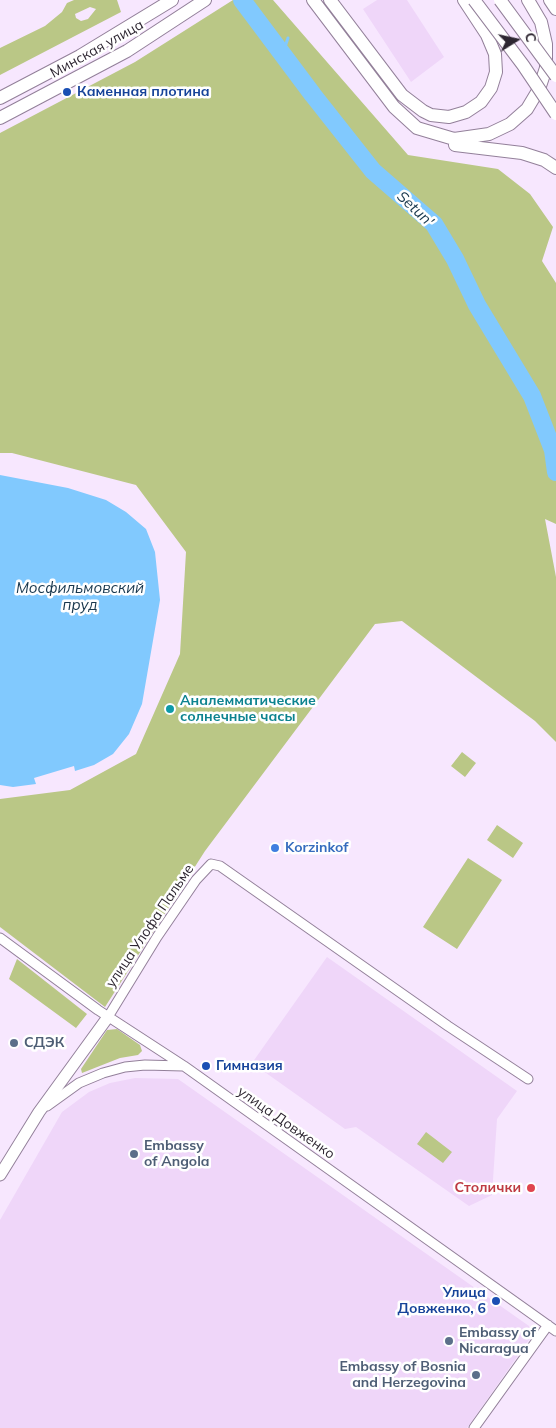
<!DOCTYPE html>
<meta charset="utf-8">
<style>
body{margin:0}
#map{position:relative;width:556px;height:1428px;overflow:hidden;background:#f7e7fe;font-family:Mulish,sans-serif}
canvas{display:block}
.north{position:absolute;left:491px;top:15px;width:50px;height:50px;-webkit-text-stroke:4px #fff;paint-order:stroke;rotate:80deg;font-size:14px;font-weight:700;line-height:20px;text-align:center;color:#2d2631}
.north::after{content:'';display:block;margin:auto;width:18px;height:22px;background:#2d2631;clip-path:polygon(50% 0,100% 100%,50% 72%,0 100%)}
</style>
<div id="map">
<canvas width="556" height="1428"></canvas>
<div class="north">С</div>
</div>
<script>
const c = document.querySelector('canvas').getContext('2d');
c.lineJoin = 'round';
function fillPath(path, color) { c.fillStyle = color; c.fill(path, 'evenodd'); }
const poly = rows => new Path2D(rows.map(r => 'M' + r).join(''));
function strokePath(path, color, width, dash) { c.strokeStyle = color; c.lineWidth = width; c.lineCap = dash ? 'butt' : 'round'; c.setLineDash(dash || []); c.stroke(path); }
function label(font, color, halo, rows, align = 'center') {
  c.font = font + ' Mulish,sans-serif'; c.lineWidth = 5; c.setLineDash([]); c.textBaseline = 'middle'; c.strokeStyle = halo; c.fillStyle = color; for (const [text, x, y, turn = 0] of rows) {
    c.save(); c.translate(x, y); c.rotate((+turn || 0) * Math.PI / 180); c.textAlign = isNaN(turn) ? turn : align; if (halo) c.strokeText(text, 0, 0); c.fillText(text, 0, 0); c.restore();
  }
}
fillPath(poly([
 [377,0,407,0,444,57,411,82,363,9],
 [327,957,517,1091,497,1119,492,1195,469,1206,356,1127,345,1129,252,1063],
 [135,1078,178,1079,529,1326,531,1337,467,1428,0,1428,0,1220,62,1112,89,1092,110,1083]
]), '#efd6f9');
fillPath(poly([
 [74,0,117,0,121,12,0,75,0,48,45,26,62,12,67,3],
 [90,7,96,9,88,19,81,21,76,18,75,14],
 [233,0,273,0,408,155,498,169,530,194,553,227,542,261,556,283,556,524,545,519,556,577,556,742,535,721,402,621,375,624,205,851,105,1007,0,927,0,799,70,790,136,754,180,654,186,552,136,485,12,453,0,453,0,133,135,62],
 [462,752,476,763,465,777,451,766],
 [497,825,523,843,513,858,487,840],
 [468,858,502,880,457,949,423,927],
 [17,959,87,1014,76,1028,9,979],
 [117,1029,140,1045,142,1051,138,1055,120,1058,82,1073,81,1069,107,1030],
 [426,1132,452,1152,443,1163,417,1144]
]), '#bac786');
fillPath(poly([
 [0,475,68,488,106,500,126,512,146,529,155,552,160,600,142,704,129,734,113,754,94,765,75,771,74,766,34,778,36,784,13,787,0,785]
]), '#81c9fe');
strokePath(poly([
 [283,53,288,38]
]), '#81c9fe', 3);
strokePath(poly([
 [242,0,313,95,373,171,434,224,455,259,477,305,532,396,553,450,556,472]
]), '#81c9fe', 18);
const minor = poly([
 [0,938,98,1010,184,1066,556,1331],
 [108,1017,157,937,196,880,211,864,220,866,448,1026,528,1079],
 [47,1106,79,1083,103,1073,125,1067,145,1065,183,1066],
 [474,1428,548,1325]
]);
const tertiary = poly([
 [0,1175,39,1112,108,1017]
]);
const secondary = poly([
 [313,0,394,107,417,128,454,139,489,134,510,124,527,109,539,89,546,68,546,44,541,22,528,0],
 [330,0,402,95,423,111,431,115,449,117,466,112,481,102,491,88,496,72,495,54,487,35,464,0],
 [550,0,556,9],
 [0,98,80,56,172,0],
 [0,118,127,51,205,0],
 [455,145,522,153,544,160,556,168]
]);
strokePath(minor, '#93809a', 11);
strokePath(tertiary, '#93809a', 13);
strokePath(secondary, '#93809a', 14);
strokePath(minor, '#fff', 9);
strokePath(tertiary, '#fff', 11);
strokePath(secondary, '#fff', 12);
const secondaryBridge = poly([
 [474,0,523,65,556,114],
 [500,0,556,76]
]);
strokePath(secondaryBridge, '#93809a', 14, []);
strokePath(secondaryBridge, '#fff', 12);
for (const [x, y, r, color] of [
 [67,92,5,"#1a4fb4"],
 [170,709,5,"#0f9aa8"],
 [275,848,5,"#3f7fe0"],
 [14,1043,5,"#5c6f8a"],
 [206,1066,5,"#1a4fb4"],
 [134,1154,5,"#5c6f8a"],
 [531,1188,5,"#e0444e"],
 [496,1301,5,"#1a4fb4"],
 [449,1341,5,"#5c6f8a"],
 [476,1375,5,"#5c6f8a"]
]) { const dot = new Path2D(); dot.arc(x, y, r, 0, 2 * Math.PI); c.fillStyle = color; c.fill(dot); strokePath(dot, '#fff', 2); }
label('14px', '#2d2631', '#fff', [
 ["Минская улица",97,49,-29],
 ["улица Улофа Пальме",150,926,-56],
 ["улица Довженко",286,1123,35]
]);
label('bold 14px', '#164399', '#fff', [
 ["Каменная плотина",77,92],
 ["Гимназия",216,1066],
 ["Улица",486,1293,"right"],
 ["Довженко, 6",486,1309,"right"]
], 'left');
label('bold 14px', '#0d838f', '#fff', [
 ["Аналемматические",180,701],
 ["солнечные часы",180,717]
], 'left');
label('bold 14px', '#366cbe', '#fff', [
 ["Korzinkof",285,848]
], 'left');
label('bold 14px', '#4e5e75', '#fff', [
 ["СДЭК",24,1043],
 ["Embassy",144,1146],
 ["of Angola",144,1162],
 ["Embassy of",459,1333],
 ["Nicaragua",459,1349],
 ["Embassy of Bosnia",466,1367,"right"],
 ["and Herzegovina",466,1383,"right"]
], 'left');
label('bold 14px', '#be3a42', '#fff', [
 ["Столички",521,1188]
], 'right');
label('italic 15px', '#18374d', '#fff', [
 ["Setun'",415,209,43],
 ["Мосфильмовский",80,588],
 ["пруд",80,605]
]);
</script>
